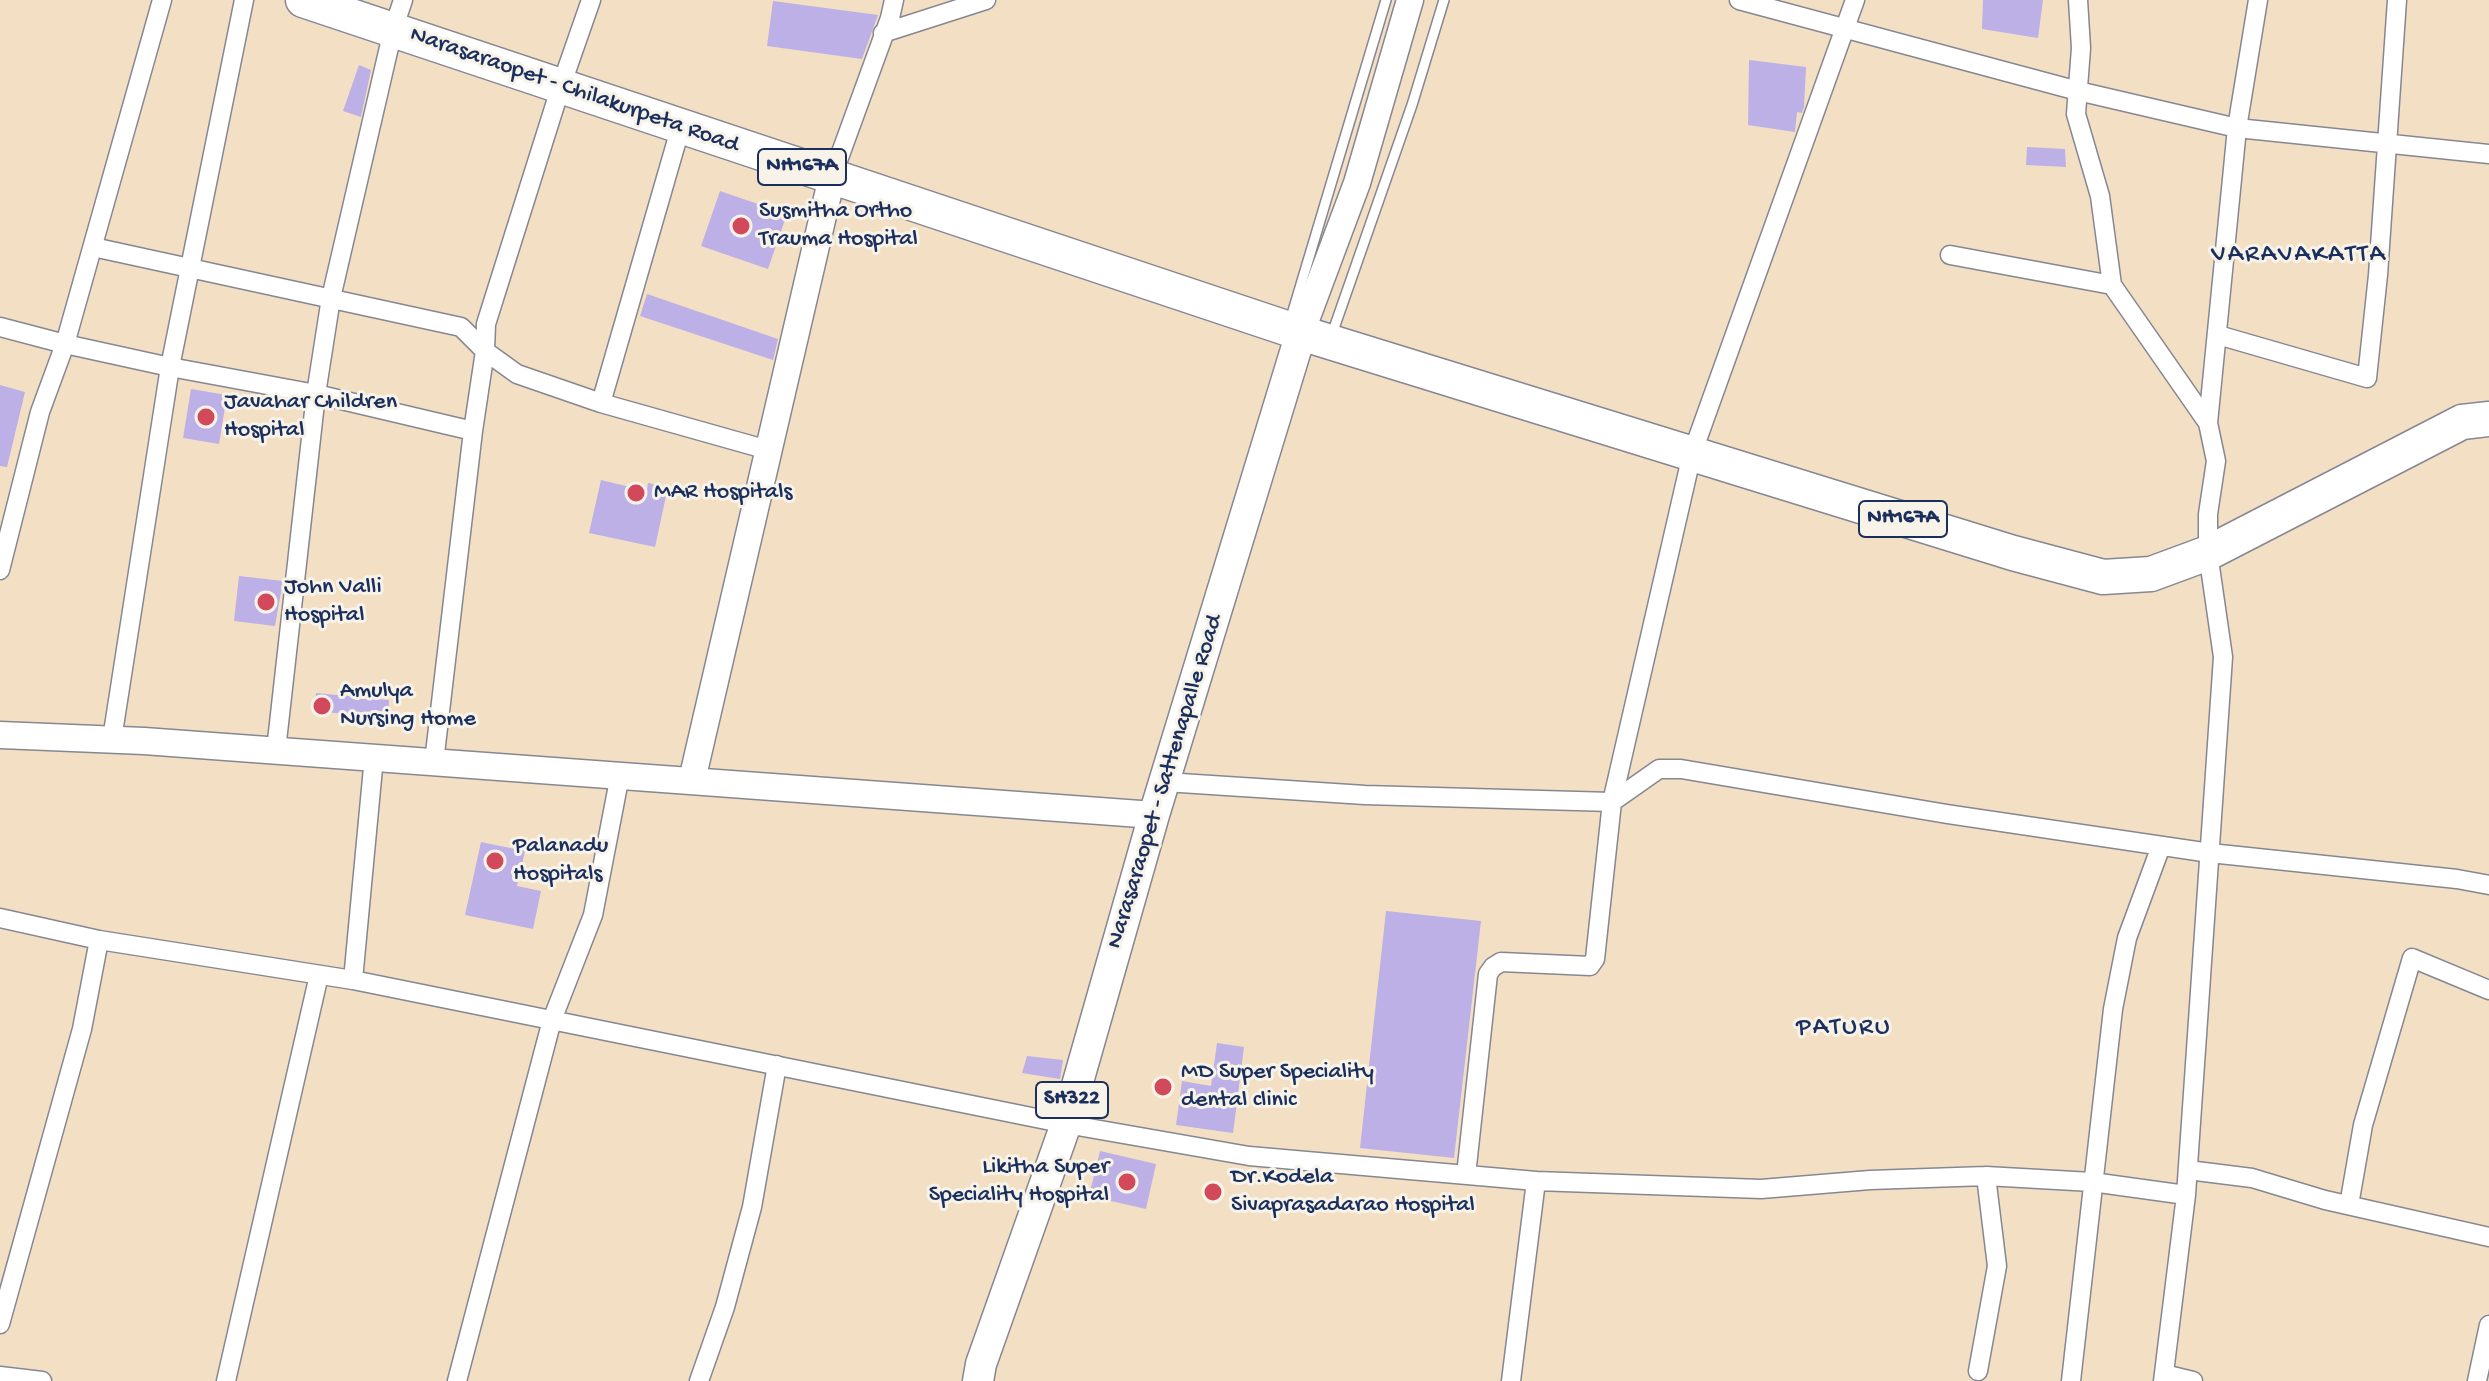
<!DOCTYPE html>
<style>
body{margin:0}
canvas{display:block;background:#f2dfc4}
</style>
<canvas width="2489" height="1381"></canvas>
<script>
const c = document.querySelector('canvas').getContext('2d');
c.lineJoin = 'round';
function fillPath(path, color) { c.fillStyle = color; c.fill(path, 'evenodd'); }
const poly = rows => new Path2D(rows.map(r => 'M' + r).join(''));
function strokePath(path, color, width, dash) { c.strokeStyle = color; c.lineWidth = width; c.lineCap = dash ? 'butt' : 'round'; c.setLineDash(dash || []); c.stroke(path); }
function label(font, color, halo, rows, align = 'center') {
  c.font = font + ' "Gochi Hand",sans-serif'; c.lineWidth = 6; c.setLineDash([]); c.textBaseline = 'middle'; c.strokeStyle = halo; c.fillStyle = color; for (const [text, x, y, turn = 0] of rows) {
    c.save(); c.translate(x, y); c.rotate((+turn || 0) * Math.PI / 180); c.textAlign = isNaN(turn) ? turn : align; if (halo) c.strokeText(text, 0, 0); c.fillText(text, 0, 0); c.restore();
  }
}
fillPath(poly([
 [1983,0,2043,0,2038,38,1982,29],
 [773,1,878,15,862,59,767,46],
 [1749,60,1806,67,1804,107,1802,113,1797,112,1795,132,1748,125],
 [359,65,371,70,361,117,343,111],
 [2027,147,2065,149,2066,167,2026,165],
 [720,191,787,214,768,269,701,246],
 [647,294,778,339,773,360,640,316],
 [0,385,25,392,7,467,0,466],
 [191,389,227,395,219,444,183,438],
 [601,480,647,491,648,483,668,487,655,547,589,533],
 [239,576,283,581,275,626,234,621],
 [316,693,389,700,388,718,315,711],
 [481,842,525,851,517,886,541,891,533,929,465,915],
 [1386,911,1481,921,1454,1158,1360,1148],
 [1217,1043,1244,1047,1233,1133,1176,1125,1182,1081,1211,1086],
 [1027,1056,1063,1060,1060,1079,1022,1073],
 [1100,1151,1156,1164,1146,1209,1089,1196]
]), '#bdb0e6');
const lane = poly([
 [1290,321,1386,0],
 [1332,334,1412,105,1444,0]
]);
const street = poly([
 [1739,0,2078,91,2237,128,2489,154],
 [2078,0,2081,48,2076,114,2100,196,2112,285,2208,423,2216,461,2208,514,2208,553,2223,657,2186,1195,2163,1381],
 [883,33,986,0],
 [832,177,890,18,894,0],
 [93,247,461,327,485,351,517,374,601,403,768,450],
 [1950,255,2112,285],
 [0,327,65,344,170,367,316,394,473,431],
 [2218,335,2367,378,2378,275,2397,0],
 [601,403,681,126],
 [2208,423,2237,128,2258,0],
 [0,570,40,412,65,344,162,0],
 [112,739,170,367,244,0],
 [276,750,316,394,331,298,393,30,403,0],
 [434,762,473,431,485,351,486,324,561,86,591,0],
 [1165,782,1365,795,1612,802,1692,454,1855,0],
 [0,918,99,940,353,980,1066,1124,1249,1156,1536,1181,1761,1189,1870,1180,1986,1176,2092,1182,2186,1195],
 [353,980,374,757],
 [2188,1170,2252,1178,2325,1200,2489,1237],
 [1466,1175,1488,974,1493,967,1501,962,1590,966,1595,959,1612,802,1659,769,1681,769,1947,814,2210,853,2457,879,2489,885],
 [2349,1205,2363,1125,2412,958,2489,990],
 [0,1324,82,1029,99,940],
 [1978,1371,1997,1266,1986,1176],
 [2164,1374,2193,1381],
 [0,1376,42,1381],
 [226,1381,319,975],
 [457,1381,552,1020,593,915,620,775],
 [699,1381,725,1307,752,1207,777,1065],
 [1511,1381,1536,1181],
 [2071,1381,2113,1009,2127,938,2161,846],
 [2477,1381,2489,1325]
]);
const secondary = poly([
 [1301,333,1357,183,1410,0],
 [0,735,144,741,1154,815],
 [692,780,832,177]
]);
const primary = poly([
 [978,1381,981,1364,1066,1124,1154,815,1301,333]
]);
const highway = poly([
 [303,0,1301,333,2013,553,2103,577,2151,574,2208,553,2462,422,2489,419]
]);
strokePath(lane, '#868791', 12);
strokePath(street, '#868791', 21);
strokePath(secondary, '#868791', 29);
strokePath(primary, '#868791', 33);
strokePath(highway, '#868791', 37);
strokePath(lane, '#fff', 9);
strokePath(street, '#fff', 18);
strokePath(secondary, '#fff', 26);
strokePath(primary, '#fff', 30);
strokePath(highway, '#fff', 34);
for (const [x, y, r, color] of [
 [741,226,10,"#d1495b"],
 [206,417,10,"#d1495b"],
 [636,493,10,"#d1495b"],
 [266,602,10,"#d1495b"],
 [322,706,10,"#d1495b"],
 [495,861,10,"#d1495b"],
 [1163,1087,10,"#d1495b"],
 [1127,1182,10,"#d1495b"],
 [1213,1192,10,"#d1495b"]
]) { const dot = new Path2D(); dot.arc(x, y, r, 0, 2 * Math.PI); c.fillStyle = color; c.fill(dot); strokePath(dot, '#f7f3e8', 3); }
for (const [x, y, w] of [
 [802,167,88],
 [1903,519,88],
 [1072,1100,72]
]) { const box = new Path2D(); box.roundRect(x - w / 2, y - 18, w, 36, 6); c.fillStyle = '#f7f3e8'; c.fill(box); strokePath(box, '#1b2f5e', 2); }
label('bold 22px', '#1b2f5e', null, [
 ["NH167A",802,167],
 ["NH167A",1903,519],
 ["SH322",1072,1100]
]);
label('24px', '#1b2f5e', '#f7f3e8', [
 ["Narasaraopet - Chilakurpeta Road",574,91,19],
 ["Narasaraopet - Sattenapalle Road",1166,782,-73]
]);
label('24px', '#1b2f5e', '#f7f3e8', [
 ["Susmitha Ortho",759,212],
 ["Trauma Hospital",759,240],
 ["Javahar Children",224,403],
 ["Hospital",224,431],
 ["MAR Hospitals",654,493],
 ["John Valli",284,588],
 ["Hospital",284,616],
 ["Amulya",340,692],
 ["Nursing Home",340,720],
 ["Palanadu",513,847],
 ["Hospitals",513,875],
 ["MD Super Speciality",1181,1073],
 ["dental clinic",1181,1101],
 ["Likitha Super",1109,1168,"right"],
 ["Speciality Hospital",1109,1196,"right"],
 ["Dr.Kodela",1231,1178],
 ["Sivaprasadarao Hospital",1231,1206]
], 'left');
c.letterSpacing = '2px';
label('26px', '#1b2f5e', '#f7f3e8', [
 ["VARAVAKATTA",2299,256],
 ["PATURU",1844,1029]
]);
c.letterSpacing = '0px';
</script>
